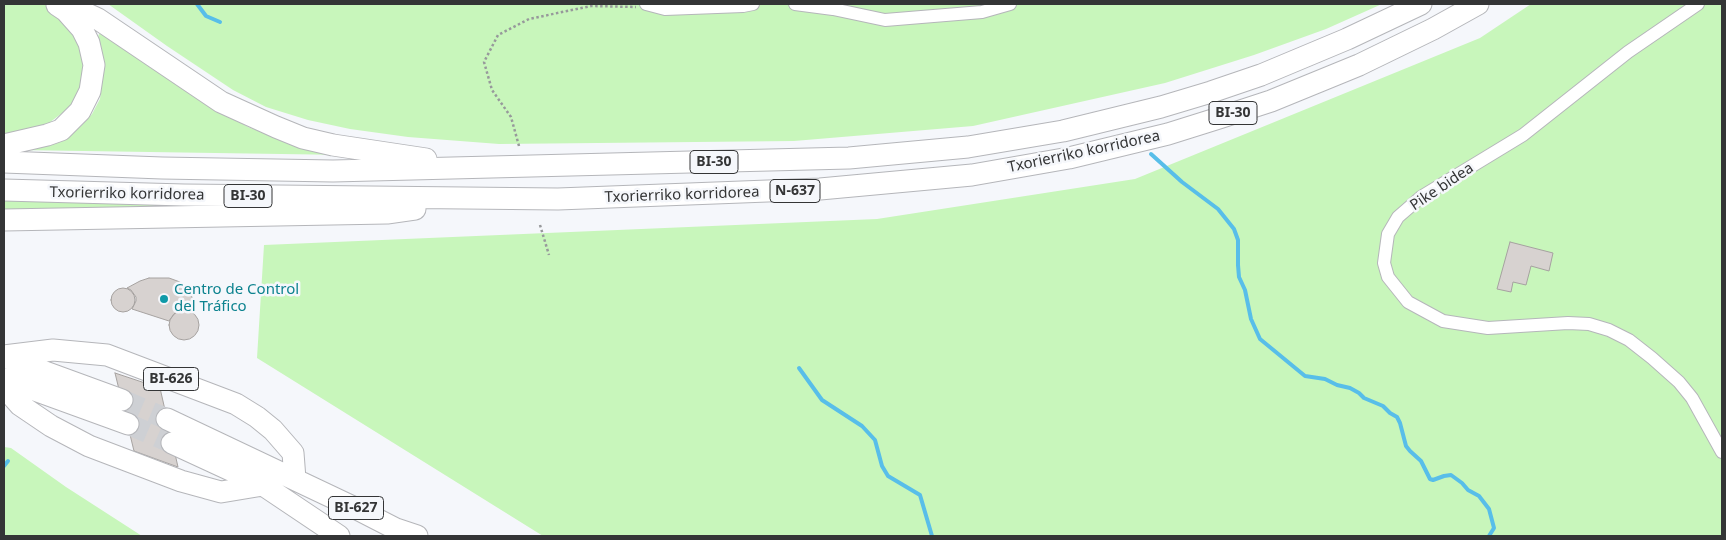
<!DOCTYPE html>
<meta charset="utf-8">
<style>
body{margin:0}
#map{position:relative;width:1726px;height:540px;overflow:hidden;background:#f5f7fb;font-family:"Noto Sans",sans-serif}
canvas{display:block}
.frame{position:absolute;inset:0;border:5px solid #343536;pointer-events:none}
</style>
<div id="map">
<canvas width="1726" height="540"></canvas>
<div class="frame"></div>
</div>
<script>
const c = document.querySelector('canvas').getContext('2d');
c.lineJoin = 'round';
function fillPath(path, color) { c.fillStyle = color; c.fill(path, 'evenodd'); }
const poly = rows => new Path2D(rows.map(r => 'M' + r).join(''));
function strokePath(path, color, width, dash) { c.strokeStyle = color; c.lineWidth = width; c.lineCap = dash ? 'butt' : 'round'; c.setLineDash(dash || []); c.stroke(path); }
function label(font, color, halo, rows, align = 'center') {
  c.font = font + ' "Noto Sans",sans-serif'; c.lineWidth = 5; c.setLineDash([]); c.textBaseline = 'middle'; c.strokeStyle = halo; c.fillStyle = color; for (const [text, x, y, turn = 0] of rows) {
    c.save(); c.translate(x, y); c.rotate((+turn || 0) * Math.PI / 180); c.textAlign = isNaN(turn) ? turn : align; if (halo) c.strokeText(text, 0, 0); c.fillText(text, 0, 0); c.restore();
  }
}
fillPath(poly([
 [4,4,44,4,71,27,84,55,82,85,70,107,45,126,4,135],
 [108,4,1382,4,1326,29,1254,55,1165,83,973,126,794,141,499,144,408,137,350,129,308,120,266,107,233,90,167,46],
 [1531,4,1722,4,1722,536,543,536,257,358,264,245,877,219,1135,179,1480,38],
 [106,33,112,35,170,80,210,106,248,127,285,141,347,155,18,150,68,135,81,126,92,114,100,99,102,80,97,40,99,34],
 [4,200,253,208,4,214],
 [4,447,11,448,66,487,142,536,4,536]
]), '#c8f6bb');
strokePath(poly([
 [197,4,206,16,220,22],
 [1151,154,1182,182,1218,209,1234,229,1238,240,1238,265,1239,277,1245,290,1251,319,1260,339,1305,376,1325,379,1337,385,1350,388,1359,393,1364,398,1383,406,1390,413,1397,417,1400,423,1406,446,1410,451,1421,461,1430,479,1433,480,1444,476,1451,475,1462,483,1468,490,1479,496,1489,509,1494,528,1489,536],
 [799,368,822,400,862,426,875,440,882,466,888,476,920,495,932,536],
 [4,466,8,461]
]), '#58bee9', 4);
const building = poly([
 [1510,242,1553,253,1549,271,1531,266,1526,285,1513,282,1511,292,1497,289,1510,242],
 [149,278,169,278,180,282,188,289,192,297,194,313,189,311,179,311,175,313,169,321,132,309,136,301,136,297,131,290,127,288,140,281,149,278],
 '111 300a12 12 0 1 1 24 0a12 12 0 1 1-24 0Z',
 '169 325a15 15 0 1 1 30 0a15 15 0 1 1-30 0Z',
 [115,373,160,388,178,467,134,451,115,373]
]);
fillPath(building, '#d7d2d0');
strokePath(building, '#a6a2a0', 1);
strokePath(poly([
 [122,400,167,419],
 [128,424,172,443]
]), '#ced0d4', 21, [21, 11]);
const street = poly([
 [646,4,665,9,743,6,753,4],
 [795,4,833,9,885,20,982,12,1010,4],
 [1698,4,1628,52,1523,135,1421,197,1398,217,1388,234,1384,263,1388,277,1408,302,1443,321,1488,328,1568,323,1589,324,1609,330,1629,340,1652,358,1679,382,1692,398,1722,452]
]);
const highway = poly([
 [66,4,98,19,221,102,276,127,303,138,333,145,426,159],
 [4,145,47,135,61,130,80,111,90,91,94,65,89,43,82,29,66,11,57,5],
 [4,162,162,168,333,171,849,158,968,147,1063,131,1161,107,1211,92,1261,75,1347,39,1421,4],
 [4,190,184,195,558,199,820,189,972,175,1069,158,1168,134,1219,118,1271,101,1359,65,1433,29,1478,4],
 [4,220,387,213,415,209],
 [4,356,53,350,107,355,236,404,257,417,273,430,293,453,295,479],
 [7,358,122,400],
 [4,379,128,424],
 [4,387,20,405,51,426,89,446,181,481,221,492,263,485,339,536],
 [167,419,357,509,396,529,417,536],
 [172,443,265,486]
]);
strokePath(street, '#b5b6ba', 14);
strokePath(highway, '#b5b6ba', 23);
strokePath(poly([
 [519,146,511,117,492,90,484,62,498,35,529,19,591,6,636,7],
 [540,225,549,255]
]), '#97999b', 2.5, [2.5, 2.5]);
strokePath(street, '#fff', 12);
strokePath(highway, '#fff', 21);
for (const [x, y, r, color] of [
 [164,299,5,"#0f9aa8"]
]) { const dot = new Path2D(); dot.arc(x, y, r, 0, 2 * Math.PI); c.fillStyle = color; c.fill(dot); strokePath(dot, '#f5f7fb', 2); }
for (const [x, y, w] of [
 [1233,113,48],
 [714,162,48],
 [795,191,50],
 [248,196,48],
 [171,379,55],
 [356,508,55]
]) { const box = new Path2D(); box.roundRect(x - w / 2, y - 11.5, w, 23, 4); c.fillStyle = '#f5f7fb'; c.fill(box); strokePath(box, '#343536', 1); }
label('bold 14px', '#343536', null, [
 ["BI-30",1233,113],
 ["BI-30",714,162],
 ["N-637",795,191],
 ["BI-30",248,196],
 ["BI-626",171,379],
 ["BI-627",356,508]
]);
label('15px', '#343536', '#f5f7fb', [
 ["Txorierriko korridorea",1084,152,-12],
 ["Pike bidea",1442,187,-34],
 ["Txorierriko korridorea",127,194,1],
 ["Txorierriko korridorea",682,195,-2]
]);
label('15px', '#0d838f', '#f5f7fb', [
 ["Centro de Control",174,290],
 ["del Tráfico",174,307]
], 'left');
</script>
